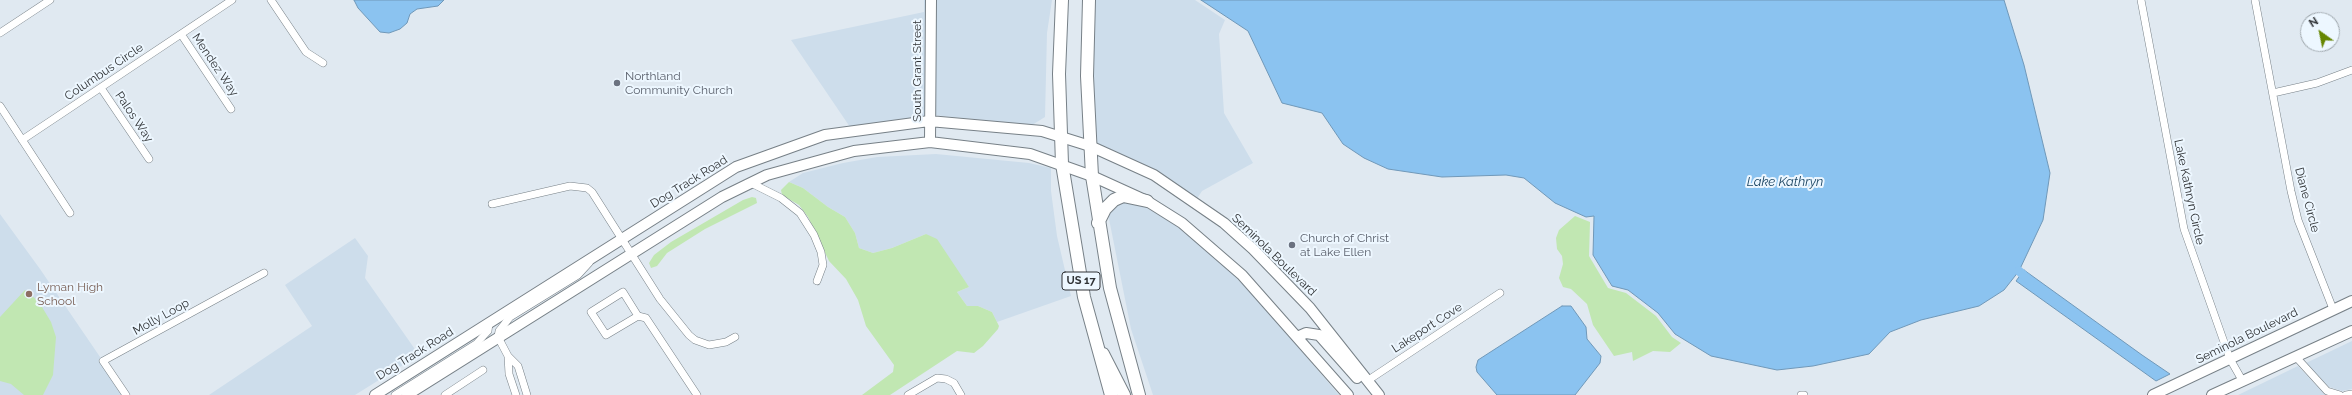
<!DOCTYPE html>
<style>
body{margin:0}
#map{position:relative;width:2352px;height:395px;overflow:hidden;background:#e0e9f1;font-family:Raleway,sans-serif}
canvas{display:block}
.north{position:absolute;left:2300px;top:12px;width:40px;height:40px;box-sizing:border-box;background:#edf7ff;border:1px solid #a1a9af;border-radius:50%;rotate:327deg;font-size:11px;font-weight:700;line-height:16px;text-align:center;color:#303336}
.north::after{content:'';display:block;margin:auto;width:14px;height:18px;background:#668601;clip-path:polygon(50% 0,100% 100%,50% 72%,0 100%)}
</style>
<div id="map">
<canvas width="2352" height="395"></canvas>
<div class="north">N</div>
</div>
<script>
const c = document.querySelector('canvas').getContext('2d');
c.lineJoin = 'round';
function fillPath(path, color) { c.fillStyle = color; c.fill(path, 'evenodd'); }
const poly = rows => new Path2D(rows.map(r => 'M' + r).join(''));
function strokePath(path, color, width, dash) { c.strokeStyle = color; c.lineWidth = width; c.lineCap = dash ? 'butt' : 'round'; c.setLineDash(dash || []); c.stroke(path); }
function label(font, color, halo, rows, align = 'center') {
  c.font = font + ' Raleway,sans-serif'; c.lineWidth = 4; c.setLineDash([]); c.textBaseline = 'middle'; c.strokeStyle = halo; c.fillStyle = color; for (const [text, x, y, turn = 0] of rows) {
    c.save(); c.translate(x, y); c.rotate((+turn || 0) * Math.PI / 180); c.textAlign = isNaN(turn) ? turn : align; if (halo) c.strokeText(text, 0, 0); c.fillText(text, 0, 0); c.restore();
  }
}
fillPath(poly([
 [924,0,926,0,925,73,929,121,852,130,791,40,924,12],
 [935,0,1052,0,1047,33,1045,117,1032,125,933,115],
 [1094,0,1195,0,1225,20,1219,34,1224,113,1253,163,1202,191,1196,200,1093,144,1090,26],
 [936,154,1029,163,1051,168,1051,191,1057,236,1071,296,997,322,992,312,978,306,967,306,957,292,969,287,926,234,892,248,873,253,859,248,855,233,845,217,828,207,803,188,789,182,803,173,843,163,877,157],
 [1124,201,1142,205,1175,225,1218,259,1257,299,1339,395,1153,395,1131,329,1108,214,1116,204],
 [0,214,40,269,126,395,0,395],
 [355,238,368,256,365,278,419,355,355,395,209,395,312,326,285,285],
 [2352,341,2352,389,2342,391,2329,387,2306,363],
 [2298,366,2325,395,2238,395]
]), '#cdddeb');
fillPath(poly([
 [789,182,803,188,828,207,845,217,855,233,859,248,873,253,892,248,926,234,937,239,969,287,957,292,967,306,978,306,992,312,999,326,998,329,983,346,974,353,957,351,890,395,862,395,893,372,894,365,866,326,858,300,846,279,829,261,808,217,799,205,782,195,781,190],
 [752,197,756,198,757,203,705,229,667,253,657,266,651,268,649,263,654,255,671,242,743,200],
 [1575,216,1590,222,1589,256,1608,288,1626,293,1656,316,1672,337,1681,343,1670,352,1653,351,1633,361,1632,352,1614,356,1593,325,1587,304,1571,289,1563,287,1559,278,1563,264,1562,256,1557,249,1556,238,1559,230],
 [25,290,39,302,51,322,56,337,53,375,43,395,24,395,11,384,0,381,0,317]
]), '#c1e7b2');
const water = poly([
 [354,0,444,0,438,6,417,9,410,14,407,23,400,29,389,33,380,32,358,8,354,0],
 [1201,0,2004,0,2024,65,2050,173,2043,220,2019,271,2004,290,1979,306,1921,320,1890,332,1869,354,1813,366,1777,370,1711,356,1675,334,1658,313,1628,290,1612,286,1593,255,1594,216,1586,217,1555,203,1524,178,1506,175,1442,177,1388,169,1364,158,1343,144,1322,113,1282,103,1248,31,1201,0],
 [2024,270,2142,355,2170,374,2156,381,2016,281,2024,270],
 [1562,306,1571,306,1586,327,1587,339,1601,356,1600,363,1575,395,1497,395,1477,372,1476,367,1478,360,1562,306]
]);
fillPath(water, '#8bc3f0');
strokePath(water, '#7098b8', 1);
strokePath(poly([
 [2019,271,2030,281]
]), '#8bc3f0', 9);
const street = poly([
 [271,0,306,52,323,63],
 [2141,0,2184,229,2230,359,2242,380],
 [2255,0,2291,191,2298,220,2333,309],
 [0,33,50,0],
 [181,34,231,109],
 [101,88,149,159],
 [2273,93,2317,83,2352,70],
 [0,106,70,213],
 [22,140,232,0],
 [751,183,781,198,800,213,814,235,821,252,823,265,817,281],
 [492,204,570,186,587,188,592,192,660,299,689,335,695,340,709,345,726,342,735,337],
 [638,316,606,335,591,312,623,292,638,316,646,318,697,395],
 [508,356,509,374,516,395],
 [2296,357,2327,391,2340,395],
 [1367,381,1500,293],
 [126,395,103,361,264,273],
 [395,395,476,344,488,331,489,323],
 [445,395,483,370],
 [527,395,518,366,508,356,498,337,499,331,510,317,578,275,589,263],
 [908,395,937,378,946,379,954,383,961,395],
 [1801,395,1804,395],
 [2346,395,2352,394]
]);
const secondary = poly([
 [930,142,931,0],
 [1297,337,1306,333,1319,335,1357,378],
 [375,395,736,167,825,135,929,121,1042,131,1090,146,1154,175,1224,223,1253,249,1310,308,1379,395],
 [407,395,722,197,767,175,854,151,930,142,1030,154,1092,176,1147,201,1182,223,1242,275,1348,395],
 [2153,395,2352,301],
 [2212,395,2352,331]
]);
const primary = poly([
 [1062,0,1059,74,1062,164,1084,297,1111,395],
 [1089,0,1087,76,1092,176,1110,288,1139,395],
 [1098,223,1105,209,1114,200,1123,196,1147,201],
 [1103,354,1124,395]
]);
strokePath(street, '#778087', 8);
strokePath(secondary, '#778087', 12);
strokePath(primary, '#778087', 14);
strokePath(street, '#fff', 7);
strokePath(secondary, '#fff', 10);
strokePath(primary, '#fff', 12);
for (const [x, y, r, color] of [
 [617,83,4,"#6b7280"],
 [1292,245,4,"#6b7280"],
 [29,294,4,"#8d6e63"]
]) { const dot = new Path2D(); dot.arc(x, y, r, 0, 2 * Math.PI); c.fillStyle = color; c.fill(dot); strokePath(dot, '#edf7ff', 1.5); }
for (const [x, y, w] of [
 [1081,281,38]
]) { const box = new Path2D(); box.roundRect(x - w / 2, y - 9, w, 18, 3); c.fillStyle = '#edf7ff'; c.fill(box); strokePath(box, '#303336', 1); }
label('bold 11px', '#303336', null, [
 ["US 17",1081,281]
]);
label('12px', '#303336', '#edf7ff', [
 ["Mendez Way",215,65,56],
 ["South Grant Street",917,71,-90],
 ["Columbus Circle",104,72,-34],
 ["Palos Way",134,117,56],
 ["Dog Track Road",689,182,-32],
 ["Lake Kathryn Circle",2189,192,78],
 ["Diane Circle",2307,200,75],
 ["Seminola Boulevard",1274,255,44],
 ["Molly Loop",161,317,-29],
 ["Lakeport Cove",1427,328,-33],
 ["Seminola Boulevard",2247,336,-26],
 ["Dog Track Road",415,354,-32]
]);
label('12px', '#5b616d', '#edf7ff', [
 ["Northland",625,76],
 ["Community Church",625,90],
 ["Church of Christ",1300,238],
 ["at Lake Ellen",1300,252]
], 'left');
label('12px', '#785e54', '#edf7ff', [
 ["Lyman High",37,287],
 ["School",37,301]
], 'left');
label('italic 13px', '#1a4462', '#edf7ff', [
 ["Lake Kathryn",1785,182]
]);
</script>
